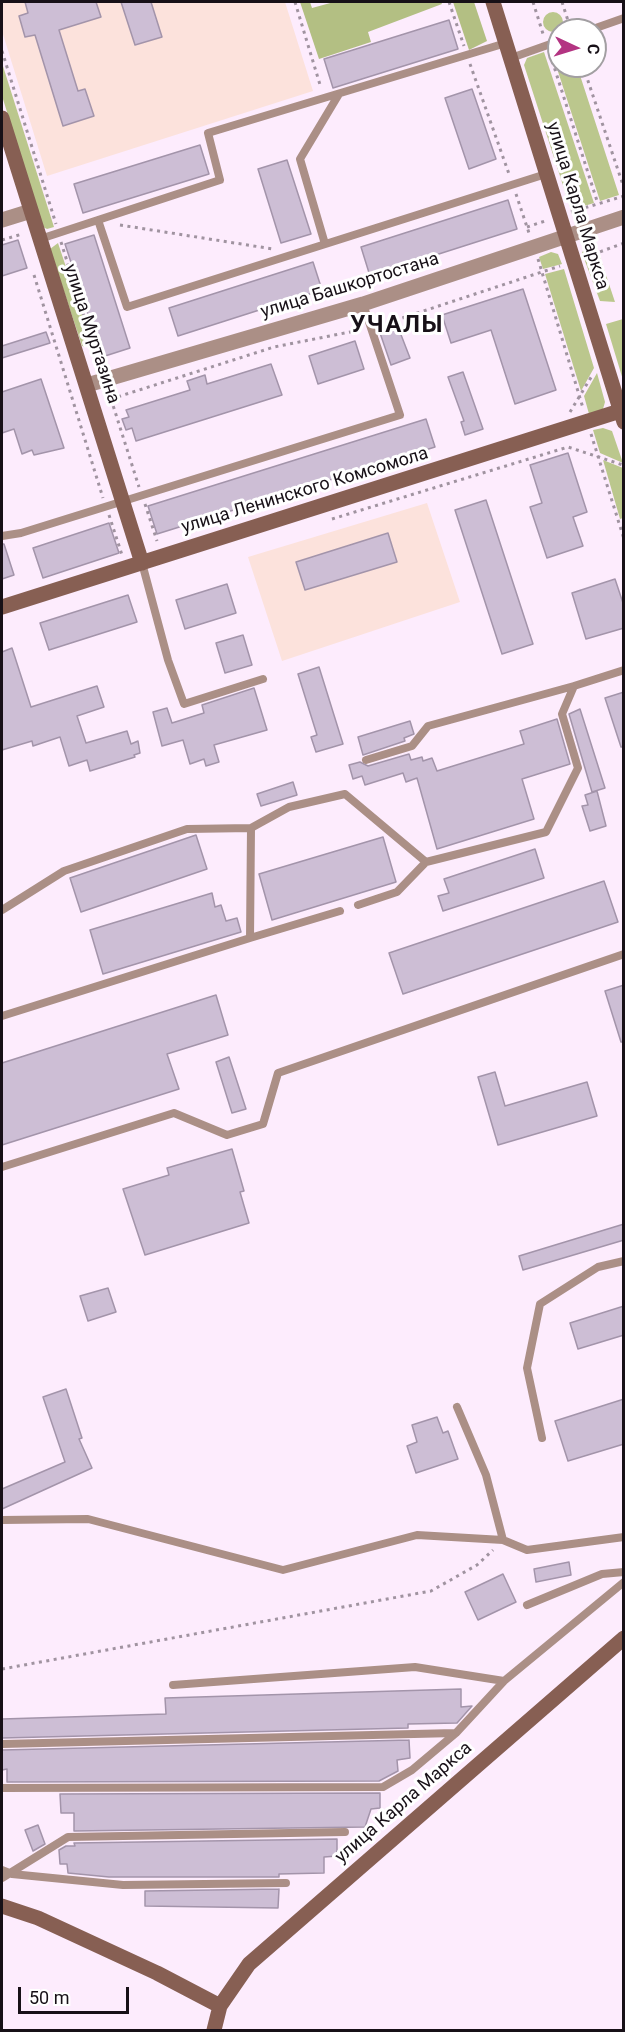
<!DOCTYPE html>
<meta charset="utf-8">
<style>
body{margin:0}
#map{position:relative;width:625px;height:2032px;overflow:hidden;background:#fdecfd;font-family:Roboto,sans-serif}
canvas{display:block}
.frame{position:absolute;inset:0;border:3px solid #171017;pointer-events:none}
.north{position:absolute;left:547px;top:18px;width:60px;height:60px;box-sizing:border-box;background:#fff;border:2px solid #a29fa2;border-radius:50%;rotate:94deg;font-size:16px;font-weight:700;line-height:24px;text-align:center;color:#171017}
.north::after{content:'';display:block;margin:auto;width:21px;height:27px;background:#b33482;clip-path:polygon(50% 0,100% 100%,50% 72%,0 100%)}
.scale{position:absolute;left:18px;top:1987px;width:111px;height:27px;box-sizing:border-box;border:3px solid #171017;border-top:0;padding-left:8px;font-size:18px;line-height:21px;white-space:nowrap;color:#171017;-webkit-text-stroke:4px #fff;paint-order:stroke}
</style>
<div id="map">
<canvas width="625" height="2032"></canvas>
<div class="frame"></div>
<div class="north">С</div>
<div class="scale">50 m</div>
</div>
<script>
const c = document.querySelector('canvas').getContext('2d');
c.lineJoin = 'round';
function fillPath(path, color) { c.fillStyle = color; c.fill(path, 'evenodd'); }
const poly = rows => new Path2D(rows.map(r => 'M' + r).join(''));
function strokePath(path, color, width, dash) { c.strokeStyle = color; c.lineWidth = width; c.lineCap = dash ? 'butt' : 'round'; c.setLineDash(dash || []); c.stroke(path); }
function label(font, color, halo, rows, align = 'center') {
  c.font = font + ' Roboto,sans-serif'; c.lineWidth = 6; c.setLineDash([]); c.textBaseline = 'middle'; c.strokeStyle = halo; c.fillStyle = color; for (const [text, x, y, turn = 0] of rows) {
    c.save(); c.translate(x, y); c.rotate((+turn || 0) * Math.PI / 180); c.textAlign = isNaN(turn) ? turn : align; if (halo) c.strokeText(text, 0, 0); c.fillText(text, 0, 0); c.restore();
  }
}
fillPath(poly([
 [2,2,285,2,313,91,47,176,2,31],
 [427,503,460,602,282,661,248,557]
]), '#fce2dc');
fillPath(poly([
 '543 22a10 10 0 1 1 20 0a10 10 0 1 1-20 0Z',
 [559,47,559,66,577,66,619,195,600,201,551,50],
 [544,52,594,203,571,210,524,65,527,58],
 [2,63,54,227,47,229,43,227,2,96],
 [595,242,615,302,600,301,582,253,586,245],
 [58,243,92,345,86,347,82,346,50,249],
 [551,252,558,254,562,264,543,269,539,257],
 [564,269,594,368,581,391,545,274],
 [623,319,624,319,623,380,606,324],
 [597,373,605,402,603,409,589,414,584,396],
 [603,428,612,431,623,463,600,453,593,430],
 [603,460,623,468,623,518,620,519]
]), '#bbc78d');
fillPath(poly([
 [300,2,310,2,312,8,334,2,441,2,442,4,368,32,371,42,319,59],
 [453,2,474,2,487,41,469,50]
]), '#b3bf83');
const building = poly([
 [25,2,96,2,101,17,59,30,78,91,85,89,94,116,63,126,35,35,25,37,19,16,28,13,25,2],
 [121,2,151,2,162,37,135,45,121,2],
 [449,20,458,49,333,88,324,59,449,20],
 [472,89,496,159,469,169,445,98,472,89],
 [200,145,209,174,83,213,74,184,200,145],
 [287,160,311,234,281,243,258,169,287,160],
 [508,200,517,229,370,276,361,247,508,200],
 [94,235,130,348,102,357,65,244,94,235],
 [18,240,27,268,2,276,2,245,18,240],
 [313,262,322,290,178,336,169,308,313,262],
 [523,289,556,390,515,404,491,330,451,343,442,315,523,289],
 [398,327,410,358,391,365,380,333,398,327],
 [46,332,50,343,2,358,2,346,46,332],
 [355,341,364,369,318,384,309,356,355,341],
 [271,364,282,395,136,441,132,428,126,430,122,419,129,417,126,410,190,390,187,381,205,375,207,384,271,364],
 [463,372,483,429,465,435,461,422,464,421,448,377,463,372],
 [41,379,64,448,34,455,32,450,22,454,14,429,2,433,2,392,41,379],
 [426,419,435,447,157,534,148,506,426,419],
 [568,453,587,512,573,517,583,546,547,558,530,507,542,503,530,465,568,453],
 [486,500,533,644,502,654,455,510,486,500],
 [109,523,119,553,43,578,33,548,109,523],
 [388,533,397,562,305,590,296,562,388,533],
 [2,544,4,544,14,575,2,579,2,544],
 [615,579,624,606,624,628,586,639,572,593,615,579],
 [227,584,236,613,185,629,176,600,227,584],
 [128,595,137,622,49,650,40,623,128,595],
 [243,635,252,665,225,673,216,643,243,635],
 [12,648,31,707,97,686,104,707,77,716,86,743,127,731,131,744,138,741,140,753,134,755,135,757,90,771,87,760,69,766,60,737,33,746,32,741,2,750,2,652,12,648],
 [319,667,343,744,316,752,311,737,317,735,298,674,319,667],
 [254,688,267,730,214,745,219,762,206,766,204,759,190,764,183,740,162,746,153,712,167,708,172,723,204,713,202,705,254,688],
 [624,692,624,747,621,747,605,698,624,692],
 [580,709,605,788,592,792,569,714,580,709],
 [557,719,570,764,522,779,534,819,437,849,417,778,406,782,403,773,365,785,362,776,353,779,349,765,360,762,368,766,409,754,411,760,422,757,423,761,432,758,437,771,524,744,520,731,557,719],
 [410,721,414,734,404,738,405,741,363,755,358,737,410,721],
 [293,782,297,795,261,806,257,794,293,782],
 [597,791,606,826,590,831,582,806,588,805,585,795,597,791],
 [196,835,207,869,81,912,70,878,196,835],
 [383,837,396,882,272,920,259,874,383,837],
 [535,849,544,878,443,911,438,896,449,893,444,879,535,849],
 [604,881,618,922,403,994,389,953,604,881],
 [212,893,215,907,221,905,226,921,237,918,241,932,103,974,90,930,212,893],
 [624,985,624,1042,621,1042,605,991,624,985],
 [216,995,228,1035,167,1054,179,1089,2,1145,2,1063,216,995],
 [229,1057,246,1109,232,1113,216,1062,229,1057],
 [495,1072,505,1106,587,1082,597,1116,498,1145,478,1077,495,1072],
 [232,1149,244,1191,240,1192,249,1223,145,1255,123,1189,169,1175,167,1168,232,1149],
 [624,1224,624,1240,523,1270,519,1256,624,1224],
 [108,1288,116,1312,88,1321,80,1296,108,1288],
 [624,1306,624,1335,578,1349,570,1323,624,1306],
 [66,1389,82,1438,79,1439,92,1468,2,1509,2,1489,65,1462,43,1397,66,1389],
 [624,1399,624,1444,568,1461,555,1421,624,1399],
 [437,1417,443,1433,448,1431,458,1459,416,1473,407,1446,417,1442,412,1425,437,1417],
 [569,1562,571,1575,536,1582,534,1569,569,1562],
 [503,1574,516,1602,478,1620,465,1592,503,1574],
 [461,1689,461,1707,472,1706,457,1723,408,1724,408,1728,2,1738,2,1719,166,1714,165,1698,461,1689],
 [409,1740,410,1758,397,1760,398,1771,379,1781,7,1782,7,1769,2,1770,2,1750,409,1740],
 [380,1793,380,1808,371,1809,365,1827,74,1831,74,1813,61,1813,60,1794,380,1793],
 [38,1825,45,1844,33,1851,25,1830,38,1825],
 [337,1839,337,1856,324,1857,324,1873,279,1874,279,1877,109,1877,68,1873,67,1864,60,1864,59,1850,66,1846,75,1846,74,1843,337,1839],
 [279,1889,278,1908,145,1906,145,1891,279,1889]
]);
fillPath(building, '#cdbed5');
strokePath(building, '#a394aa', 1.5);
strokePath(poly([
 [295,2,321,88],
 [449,2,464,46],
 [533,2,544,37],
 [562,2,571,30],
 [2,51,56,224],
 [550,54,598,204],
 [470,64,509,174],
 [583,66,624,188],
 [516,194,529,233],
 [571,212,624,196],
 [120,225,273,249],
 [527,227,548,220],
 [2,240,22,234],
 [61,242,100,367],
 [586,257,624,243],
 [538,259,583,408],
 [34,275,103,498],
 [381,325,560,266],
 [111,399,274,347,360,330],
 [111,399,139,487],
 [570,412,593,374],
 [591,434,624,539],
 [145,504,157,541],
 [109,515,122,555],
 [332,519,568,447,623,465],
 [2,1669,431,1591,477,1565,493,1550]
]), '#a093a0', 3, [3, 4.5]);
strokePath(poly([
 [590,30,624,18],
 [511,58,559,41],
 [98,220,127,307,546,174],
 [40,239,220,180,208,133,506,43],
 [325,244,300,159,339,94],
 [2,536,21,533,400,415,363,304],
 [142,563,168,660,184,704,263,679],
 [366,760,412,746,428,726,574,686],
 [358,905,397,892,426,862],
 [2,910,64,871,187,829,251,828,289,807,345,794,426,862,546,832,578,768,562,714,574,686,624,670],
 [250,938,340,911],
 [2,1016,250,938,251,828],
 [2,1167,174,1113,227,1135,263,1124,278,1073,624,954],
 [457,1407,486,1475,503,1540],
 [542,1438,527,1368,540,1304,598,1267,624,1261],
 [2,1520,88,1519,283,1570,417,1535,503,1540,527,1550,624,1537],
 [527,1605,602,1574,624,1572],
 [173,1685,415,1667,504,1681,624,1582],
 [2,1744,455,1733],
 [2,1788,383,1787,412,1770,456,1733,504,1681],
 [2,1870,12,1874,123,1885,286,1883],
 [2,1878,68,1837,345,1832]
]), '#ab8f86', 8);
strokePath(poly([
 [2,220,31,211],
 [87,385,363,304,624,217]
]), '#ab8f86', 15);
strokePath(poly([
 [493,2,624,422],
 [2,118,142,563],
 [2,607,620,411],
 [2,1906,38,1918,157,1973,220,2006],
 [214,2030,220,2006,249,1964,624,1638]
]), '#875f53', 15);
label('18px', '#171017', '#fff', [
 ["улица Карла Маркса",577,206,73],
 ["улица Башкортостана",350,286,-17],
 ["улица Муртазина",91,334,72],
 ["улица Ленинского Комсомола",305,491,-17],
 ["улица Карла Маркса",404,1803,-41]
]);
c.letterSpacing = '1.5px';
label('bold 24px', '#171017', '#fff', [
 ["УЧАЛЫ",397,326]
]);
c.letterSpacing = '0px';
</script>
